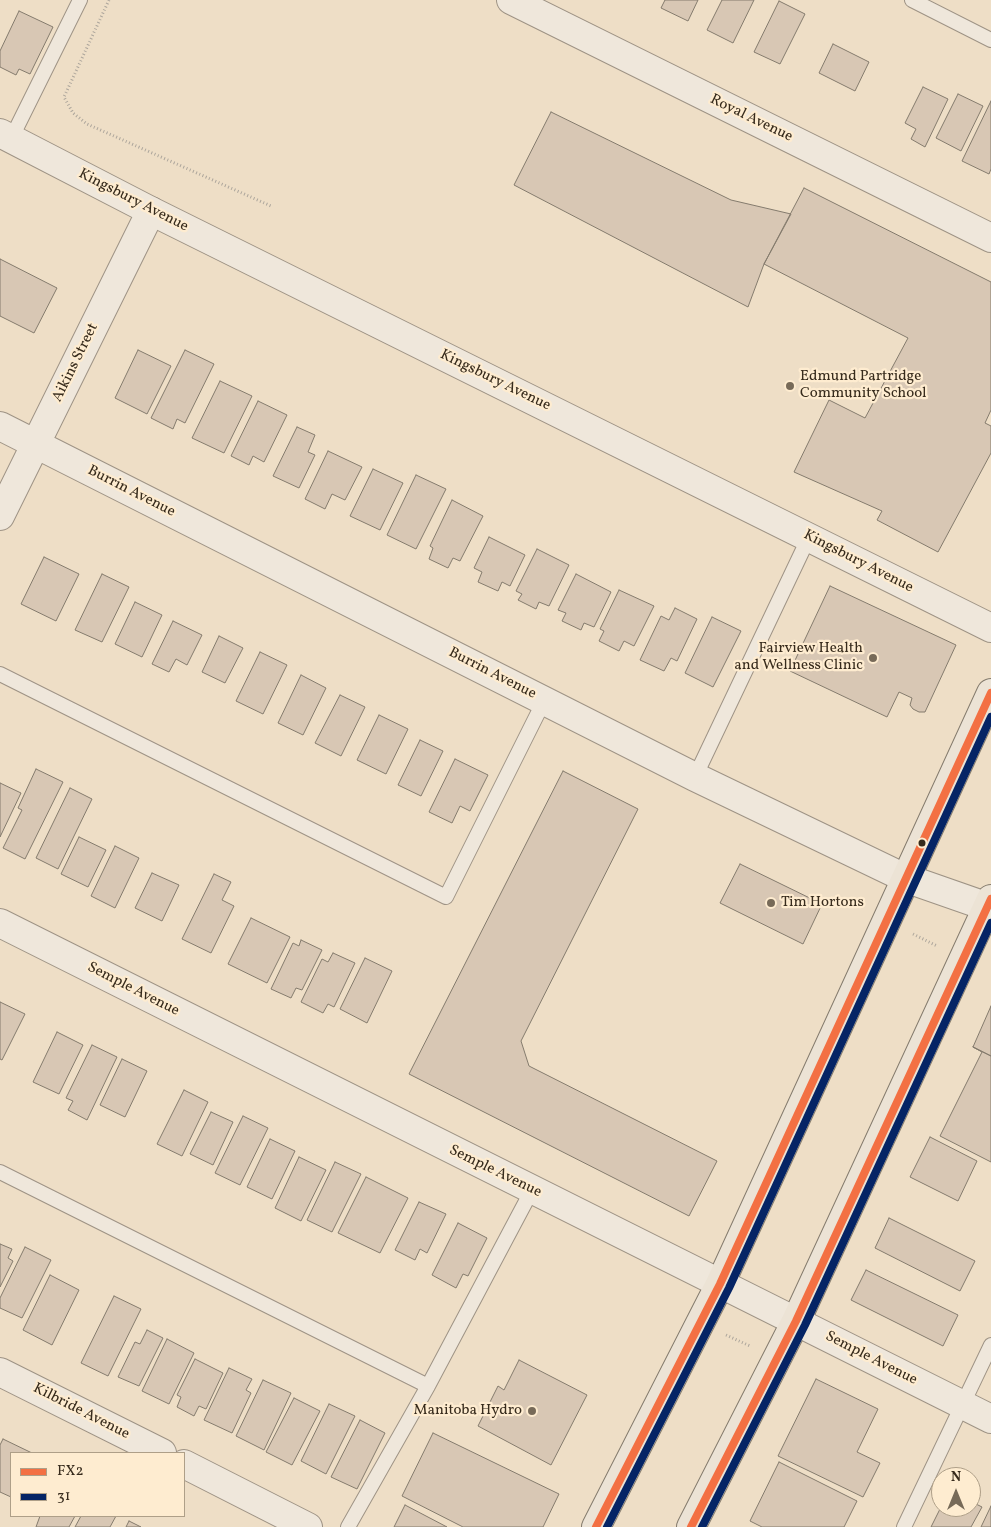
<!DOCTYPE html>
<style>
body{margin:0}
#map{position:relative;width:991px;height:1527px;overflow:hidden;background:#eedec6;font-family:Vollkorn,serif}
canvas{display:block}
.legend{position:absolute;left:10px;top:1452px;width:175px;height:65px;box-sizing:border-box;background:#feecd0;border:1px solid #ae9f88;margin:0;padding:6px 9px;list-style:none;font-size:15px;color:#372b1c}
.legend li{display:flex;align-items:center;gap:10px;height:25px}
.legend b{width:25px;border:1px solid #ae9f88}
.north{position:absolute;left:931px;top:1467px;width:50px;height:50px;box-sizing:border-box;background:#feecd0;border:1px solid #ae9f88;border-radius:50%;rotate:0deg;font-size:14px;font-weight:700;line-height:20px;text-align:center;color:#372b1c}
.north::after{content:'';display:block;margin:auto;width:18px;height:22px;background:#776a58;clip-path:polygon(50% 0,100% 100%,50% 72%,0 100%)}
</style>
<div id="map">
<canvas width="991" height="1527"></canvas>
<ul class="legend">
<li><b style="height:6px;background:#f37043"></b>FX2</li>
<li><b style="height:6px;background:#052465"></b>31</li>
</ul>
<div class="north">N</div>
</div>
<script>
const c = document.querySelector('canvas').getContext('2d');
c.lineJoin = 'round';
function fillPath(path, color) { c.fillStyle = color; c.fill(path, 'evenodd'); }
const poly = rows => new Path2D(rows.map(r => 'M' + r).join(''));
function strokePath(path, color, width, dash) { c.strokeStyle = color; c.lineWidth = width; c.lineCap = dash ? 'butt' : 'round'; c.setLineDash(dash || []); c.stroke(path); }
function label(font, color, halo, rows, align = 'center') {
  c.font = font + ' Vollkorn,serif'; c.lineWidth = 4.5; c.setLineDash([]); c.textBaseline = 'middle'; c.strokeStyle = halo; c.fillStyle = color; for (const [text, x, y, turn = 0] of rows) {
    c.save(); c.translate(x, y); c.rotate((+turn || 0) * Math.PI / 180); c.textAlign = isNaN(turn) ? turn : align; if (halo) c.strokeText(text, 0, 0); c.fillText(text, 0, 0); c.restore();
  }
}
const building = poly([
 [665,0,698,0,688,21,661,8,665,0],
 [722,0,754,0,733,43,707,30,722,0],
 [779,1,805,14,780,64,754,52,779,1],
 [19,11,53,27,30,74,19,69,16,75,0,67,0,51,19,11],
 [833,44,869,62,855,91,819,73,833,44],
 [923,87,948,99,925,147,911,139,916,129,905,123,923,87],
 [958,94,983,106,961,151,936,138,958,94],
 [991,101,991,169,989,174,962,161,991,101],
 [551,112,731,200,791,214,764,264,748,307,514,185,551,112],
 [804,188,991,282,991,410,985,423,991,426,991,453,938,552,877,520,882,511,794,472,829,400,865,418,908,338,764,264,804,188],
 [0,259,57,288,34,333,0,316,0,259],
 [138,350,171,366,147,414,115,398,138,350],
 [185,350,214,364,185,423,177,419,173,429,151,418,185,350],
 [220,381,252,396,224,453,192,438,220,381],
 [258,401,287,415,264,462,253,456,249,465,231,456,258,401],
 [297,427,315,435,308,452,315,455,299,488,273,476,297,427],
 [328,451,362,467,345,500,332,494,325,509,305,499,328,451],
 [373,469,403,483,380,530,350,516,373,469],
 [416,475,446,489,416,549,387,535,416,475],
 [452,500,483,516,460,561,453,558,448,568,429,559,433,548,430,546,452,500],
 [489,537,525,555,510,586,502,582,498,591,478,582,482,572,474,568,489,537],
 [537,549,569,565,549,606,539,602,536,609,518,600,522,594,516,591,537,549],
 [44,557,79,574,56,621,21,604,44,557],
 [102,574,129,587,102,642,75,630,102,574],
 [576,574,611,592,594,627,584,623,581,630,562,621,566,613,558,610,576,574],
 [830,586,956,645,925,712,919,712,913,709,910,705,912,698,899,692,887,717,790,671,830,586],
 [619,590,654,606,634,646,624,641,619,651,599,641,604,631,600,629,619,590],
 [135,602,162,615,142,657,115,644,135,602],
 [675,608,697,619,677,661,671,658,664,671,640,660,661,616,669,620,675,608],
 [712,617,741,631,713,687,685,673,712,617],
 [173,621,202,635,187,665,176,659,169,672,152,664,173,621],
 [219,636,243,648,225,683,202,672,219,636],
 [260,652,287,665,263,714,236,701,260,652],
 [301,675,326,688,303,735,278,723,301,675],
 [340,695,365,707,341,756,315,743,340,695],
 [379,715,408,729,386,774,357,760,379,715],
 [420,740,443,751,421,796,398,785,420,740],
 [455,759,488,775,470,811,460,806,452,823,429,812,455,759],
 [36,769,63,782,25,859,3,848,22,810,18,808,36,769],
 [563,771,638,809,521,1041,529,1066,717,1161,689,1216,409,1074,563,771],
 [0,783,21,793,0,837,0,783],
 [70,788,92,799,58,869,36,858,70,788],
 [79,837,106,850,88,887,61,874,79,837],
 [115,846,139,858,115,908,91,896,115,846],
 [740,864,822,904,803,944,720,903,740,864],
 [152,873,179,885,162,921,135,908,152,873],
 [214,874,231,882,222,900,234,906,211,953,182,939,214,874],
 [251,918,290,937,267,983,228,964,251,918],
 [301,940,322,950,302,990,296,988,291,998,271,989,293,943,299,946,301,940],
 [333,953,355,963,334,1007,328,1004,323,1013,301,1002,322,959,328,962,333,953],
 [365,958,392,971,367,1023,340,1009,365,958],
 [0,1002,25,1014,2,1060,0,1059,0,1002],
 [991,1006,991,1056,973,1047,991,1006],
 [57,1032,83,1045,59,1094,33,1082,57,1032],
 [92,1045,117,1057,87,1120,68,1110,73,1101,66,1098,92,1045],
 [973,1047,991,1056,991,1162,940,1136,982,1052,973,1047],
 [122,1059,147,1071,125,1117,100,1105,122,1059],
 [184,1090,208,1102,182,1156,157,1144,184,1090],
 [211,1112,233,1122,213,1165,190,1154,211,1112],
 [243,1116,268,1128,240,1185,215,1173,243,1116],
 [930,1137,977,1161,958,1201,910,1177,930,1137],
 [270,1139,295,1151,272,1199,247,1187,270,1139],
 [299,1157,326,1170,301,1221,275,1208,299,1157],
 [335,1162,361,1174,332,1232,307,1220,335,1162],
 [366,1177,408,1198,380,1253,338,1233,366,1177],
 [419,1202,446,1214,427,1253,420,1249,415,1260,395,1250,419,1202],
 [889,1218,975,1261,960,1291,875,1248,889,1218],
 [458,1223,487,1238,468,1276,463,1274,456,1288,432,1275,458,1223],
 [0,1244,12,1249,8,1258,13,1261,0,1287,0,1244],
 [25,1247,51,1260,22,1318,0,1308,0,1298,25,1247],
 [866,1270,958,1315,943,1346,851,1300,866,1270],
 [50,1275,79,1290,52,1345,23,1330,50,1275],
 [114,1296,141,1309,108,1376,81,1363,114,1296],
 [147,1330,163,1338,139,1386,118,1377,135,1342,140,1344,147,1330],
 [167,1339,194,1353,169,1404,142,1391,167,1339],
 [195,1359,223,1373,206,1409,199,1406,194,1416,177,1407,181,1397,177,1395,195,1359],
 [519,1360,587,1395,551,1465,478,1426,498,1386,504,1390,519,1360],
 [229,1368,252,1379,246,1390,251,1393,232,1433,204,1420,229,1368],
 [816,1379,878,1409,857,1452,880,1463,863,1497,778,1456,816,1379],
 [263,1380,291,1393,264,1450,236,1436,263,1380],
 [294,1398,320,1411,292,1465,266,1452,294,1398],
 [329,1404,355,1416,326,1474,301,1461,329,1404],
 [360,1420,385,1433,357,1489,331,1477,360,1420],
 [433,1433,559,1494,543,1527,463,1527,402,1496,433,1433],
 [3,1439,32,1453,11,1453,11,1497,0,1492,0,1445,3,1439],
 [779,1462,857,1501,844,1527,762,1527,750,1521,779,1462],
 [971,1491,980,1495,976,1504,982,1507,971,1527,931,1527,941,1507,971,1507,971,1491],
 [405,1505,447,1527,394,1527,405,1505],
 [991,1506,991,1527,981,1527,991,1506],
 [40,1516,75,1516,69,1527,36,1527,40,1516],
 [81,1516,116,1516,110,1527,75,1527,81,1516],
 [129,1521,141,1527,126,1527,129,1521]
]);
fillPath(building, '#d8c7b4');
strokePath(building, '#847b6d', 1);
const service = poly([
 [912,0,991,40],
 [11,139,80,0],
 [0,674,446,897,544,701],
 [695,777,809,537],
 [0,1172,428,1386],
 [348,1527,428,1386,532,1190],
 [904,1527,991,1345]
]);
const minor = poly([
 [511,0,991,238],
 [0,426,695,777,905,878,991,908],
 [0,516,151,211],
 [0,923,991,1419],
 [0,1372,162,1453],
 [184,1464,308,1527]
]);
const tertiary = poly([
 [0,133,151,211,991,628]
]);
const primary = poly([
 [596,1527,720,1284,991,693],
 [691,1527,796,1321,991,899]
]);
strokePath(service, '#9e9385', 16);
strokePath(minor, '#9e9385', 30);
strokePath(tertiary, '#9e9385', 30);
strokePath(primary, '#847b6d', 30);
strokePath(poly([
 [109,0,64,97,73,113,87,124,271,206],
 [913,934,937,946],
 [726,1335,750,1346]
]), '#ada69c', 3, [1, 2.5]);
strokePath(service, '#efe7db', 14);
strokePath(minor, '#efe7db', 28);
strokePath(tertiary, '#efe7db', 28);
strokePath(primary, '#ece3d5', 28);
strokePath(poly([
 [596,1527,720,1284,991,693],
 [691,1527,796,1321,991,899]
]), '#f37043', 8);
strokePath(poly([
 [607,1527,729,1288,991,717],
 [702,1527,805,1325,991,923]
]), '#052465', 8);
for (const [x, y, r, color] of [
 [790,386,5,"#776a58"],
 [873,658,5,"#776a58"],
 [922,843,4.5,"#372b1c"],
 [771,903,5,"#776a58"],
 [532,1411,5,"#776a58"]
]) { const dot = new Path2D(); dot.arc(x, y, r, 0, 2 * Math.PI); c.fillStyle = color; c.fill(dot); strokePath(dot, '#feecd0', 2); }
label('15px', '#372b1c', '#feecd0', [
 ["Royal Avenue",751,119,26],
 ["Kingsbury Avenue",133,201,27],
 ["Aikins Street",76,363,-64],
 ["Kingsbury Avenue",495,381,26],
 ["Burrin Avenue",131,492,27],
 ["Kingsbury Avenue",858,562,27],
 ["Burrin Avenue",492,674,27],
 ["Semple Avenue",133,990,27],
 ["Semple Avenue",495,1172,26],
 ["Semple Avenue",871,1359,27],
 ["Kilbride Avenue",81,1412,27]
]);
label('15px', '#372b1c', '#feecd0', [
 ["Edmund Partridge",800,377],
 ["Community School",800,394],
 ["Fairview Health",863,649,"right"],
 ["and Wellness Clinic",863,666,"right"],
 ["Tim Hortons",781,903],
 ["Manitoba Hydro",522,1411,"right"]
], 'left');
</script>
